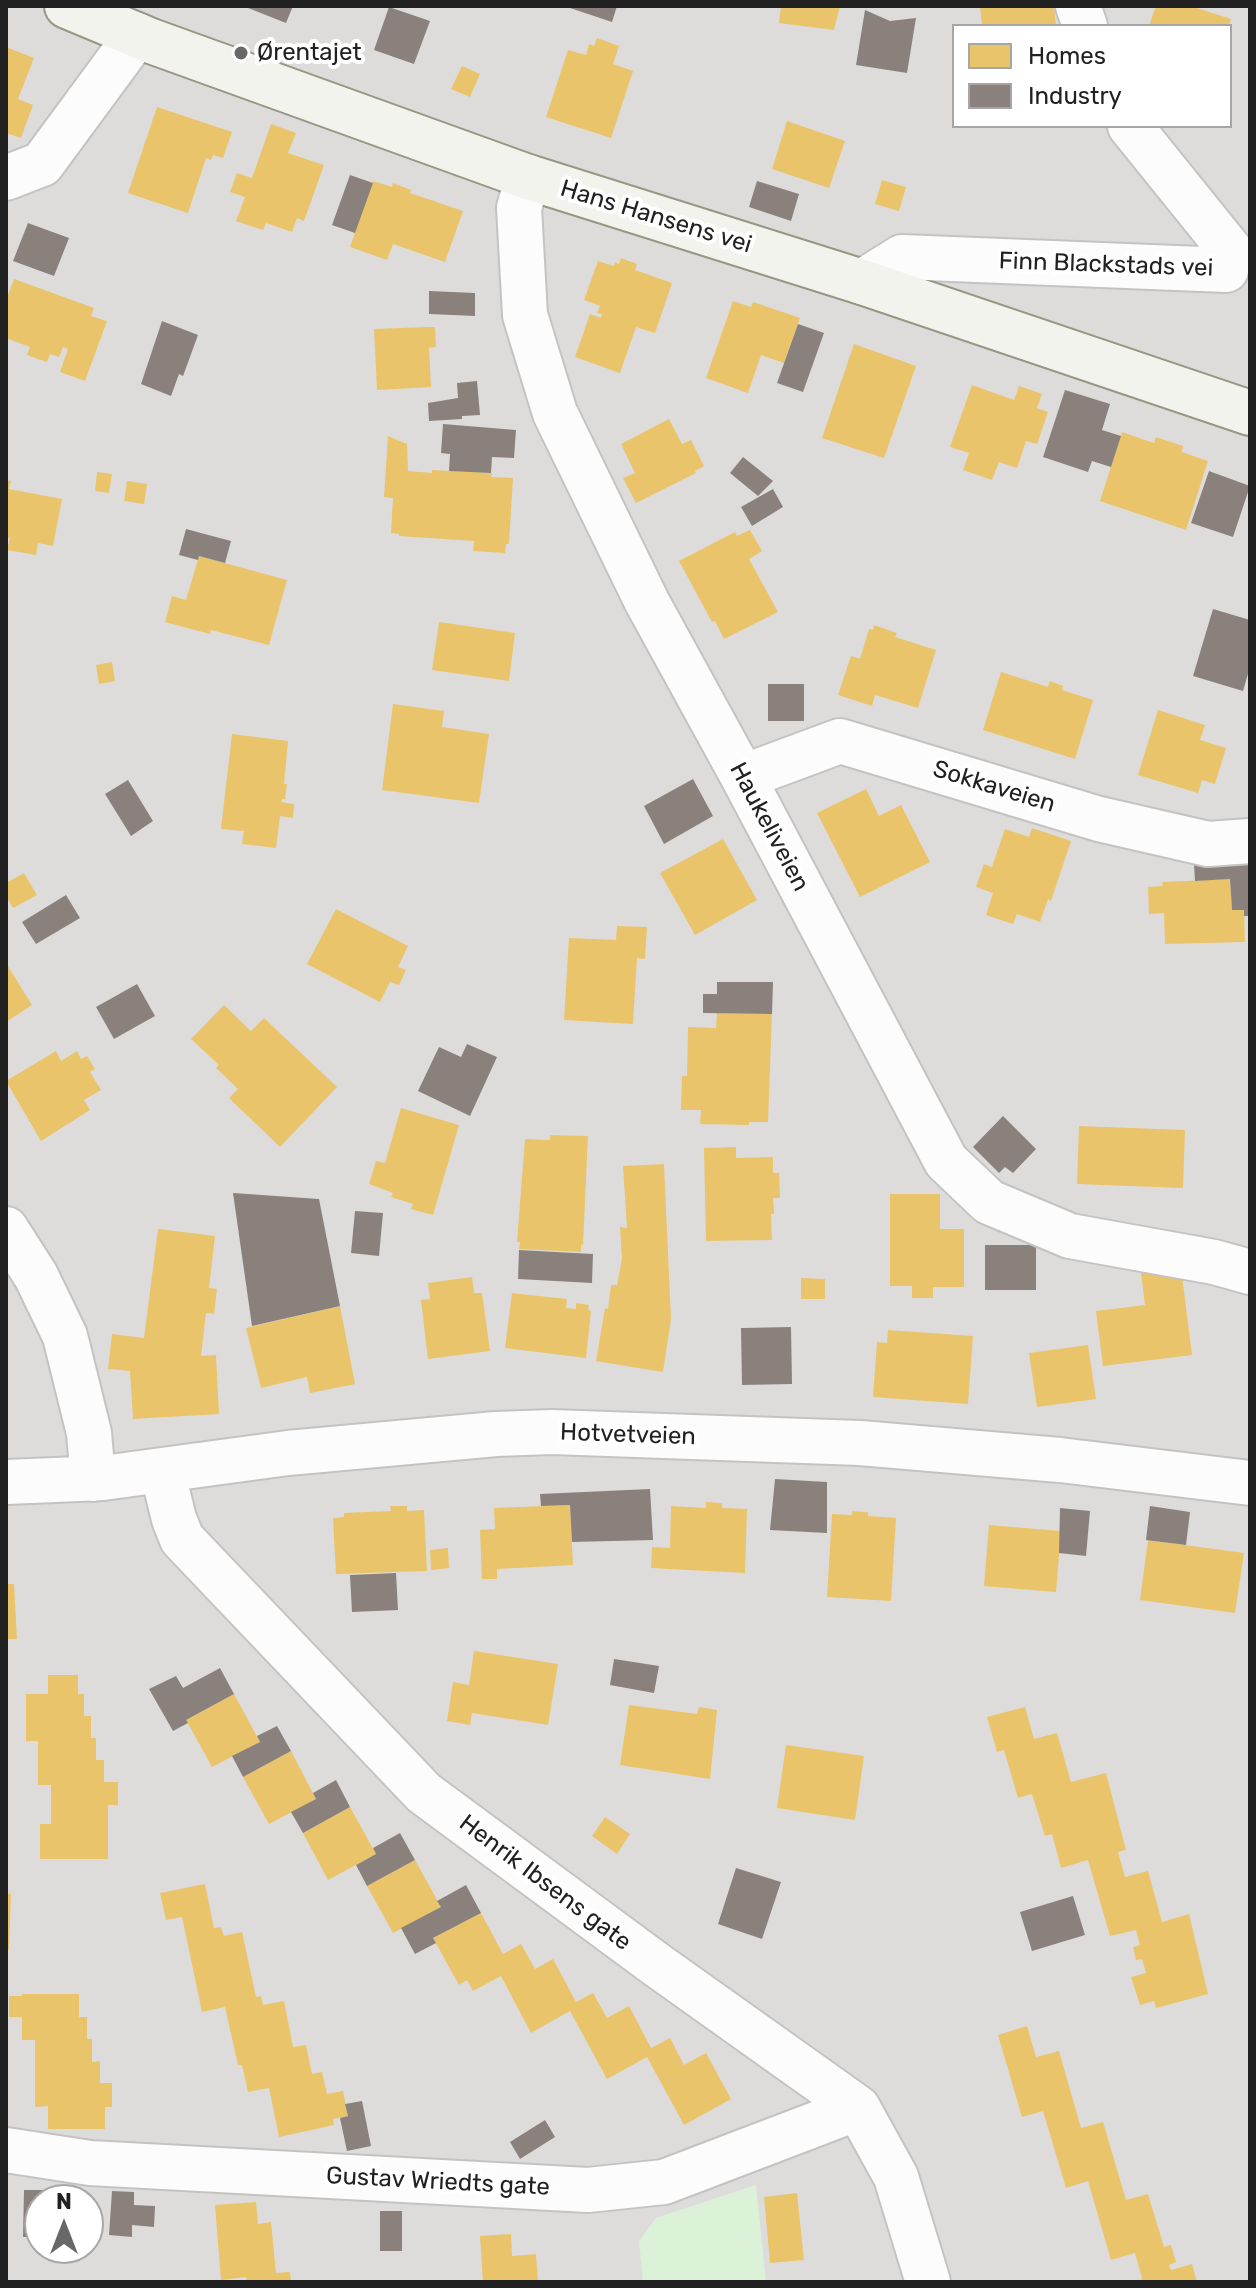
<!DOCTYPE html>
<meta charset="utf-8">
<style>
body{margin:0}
#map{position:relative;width:1256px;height:2288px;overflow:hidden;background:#eeecea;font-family:Rubik,sans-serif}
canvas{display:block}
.frame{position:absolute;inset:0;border:8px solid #212121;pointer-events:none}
.legend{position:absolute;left:952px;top:24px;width:280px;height:104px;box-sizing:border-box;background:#fff;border:2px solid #a6a6a6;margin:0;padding:10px 14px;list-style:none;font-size:24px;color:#212121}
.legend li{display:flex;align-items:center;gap:16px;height:40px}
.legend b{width:40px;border:2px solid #a6a6a6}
.north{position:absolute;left:24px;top:2184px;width:80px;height:80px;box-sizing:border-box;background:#fff;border:2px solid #a6a6a6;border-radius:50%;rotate:0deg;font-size:22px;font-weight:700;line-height:32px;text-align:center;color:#212121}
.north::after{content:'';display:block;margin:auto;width:28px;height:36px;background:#696867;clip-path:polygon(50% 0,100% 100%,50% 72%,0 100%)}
</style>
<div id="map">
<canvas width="1256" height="2288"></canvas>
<div class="frame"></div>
<ul class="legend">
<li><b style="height:22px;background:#e9c46a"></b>Homes</li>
<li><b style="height:22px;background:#8a817c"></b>Industry</li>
</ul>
<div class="north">N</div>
</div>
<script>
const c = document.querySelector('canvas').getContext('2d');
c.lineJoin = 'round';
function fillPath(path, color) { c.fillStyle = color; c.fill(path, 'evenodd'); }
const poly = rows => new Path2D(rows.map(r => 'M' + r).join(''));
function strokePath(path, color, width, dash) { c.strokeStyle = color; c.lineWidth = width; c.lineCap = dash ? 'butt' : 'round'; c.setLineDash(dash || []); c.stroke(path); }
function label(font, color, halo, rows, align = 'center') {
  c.font = font + ' Rubik,sans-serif'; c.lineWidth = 8; c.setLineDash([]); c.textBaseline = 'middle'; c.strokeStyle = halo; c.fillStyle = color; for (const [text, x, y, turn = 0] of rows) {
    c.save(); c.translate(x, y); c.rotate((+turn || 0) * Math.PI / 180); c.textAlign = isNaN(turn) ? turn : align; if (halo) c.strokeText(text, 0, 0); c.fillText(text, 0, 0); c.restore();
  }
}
fillPath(poly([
 [6,6,1250,6,1250,2282,6,2282],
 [954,26,1230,26,1230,126,954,126],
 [40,2200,88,2200,88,2248,40,2248]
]), '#dedcdb');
fillPath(poly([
 [756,2185,766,2282,643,2282,639,2241,656,2218]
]), '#dbf1d8');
fillPath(poly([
 [781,6,840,6,834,30,779,23],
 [980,6,1054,6,1056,26,982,26],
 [1156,6,1191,6,1231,19,1229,26,1149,26],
 [597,38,619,46,613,64,633,71,611,138,546,117,568,50,586,55,589,44,594,46],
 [6,47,34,58,18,99,33,105,21,138,6,133],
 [462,66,480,74,470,97,451,89],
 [157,107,232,132,223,158,213,155,211,160,206,158,188,213,128,193],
 [787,121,845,141,829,188,772,169],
 [271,124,296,133,288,153,324,165,304,221,297,218,292,232,266,223,263,230,236,221,245,197,230,192,237,173,252,178],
 [882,180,906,187,899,211,875,204],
 [373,181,392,187,393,183,411,190,410,193,463,211,445,262,393,244,387,260,350,247],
 [621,258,637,264,635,270,672,283,655,333,636,327,620,373,575,357,590,314,601,318,602,314,597,313,600,306,584,300,598,261,614,266,615,262,619,264],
 [14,279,94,308,91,316,107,321,85,381,60,372,68,349,63,347,59,357,50,354,47,362,27,355,30,347,6,338,6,300],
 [733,301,751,307,753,302,800,318,784,363,761,355,748,393,706,378],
 [428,327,435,327,436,347,429,348,431,387,377,390,374,329],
 [854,344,916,366,884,458,822,438],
 [972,385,1014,400,1019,386,1042,394,1037,408,1048,412,1037,444,1026,441,1017,468,999,462,992,480,963,470,969,453,950,447],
 [669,419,682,444,691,440,704,466,695,471,696,473,636,503,623,478,635,473,621,444],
 [1122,432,1154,443,1156,437,1183,446,1182,452,1208,461,1186,530,1100,501],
 [388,436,407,444,408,471,432,473,432,470,492,473,491,477,513,478,509,544,506,544,505,553,473,551,474,541,399,536,399,534,391,533,393,498,384,497],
 [97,472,112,474,109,493,95,491],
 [6,480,11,481,9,489,62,499,53,546,38,543,36,555,7,550,10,538,6,537],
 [127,481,147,484,144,504,124,501],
 [750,530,762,551,749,559,778,612,724,639,715,621,712,622,679,561,735,532,737,536],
 [199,556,287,580,269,645,211,630,210,634,165,622,172,596,186,600],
 [439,622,515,633,509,681,432,670],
 [874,625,897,633,895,637,936,650,918,708,875,695,872,706,838,695,851,656,860,659,869,629,873,630],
 [112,662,115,681,99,684,96,665],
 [1001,672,1048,687,1050,681,1063,686,1062,690,1093,700,1075,759,983,730],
 [393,704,444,711,442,727,489,734,479,803,382,790],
 [1158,710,1205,725,1200,740,1226,748,1215,784,1202,780,1198,793,1138,775],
 [232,734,288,741,284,784,287,784,285,799,282,799,281,802,294,804,293,818,280,816,276,848,242,844,244,831,221,829],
 [866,789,879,816,901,805,930,862,860,897,817,813],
 [1032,828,1071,841,1051,901,1048,899,1040,922,1017,914,1013,924,986,915,993,893,976,887,984,864,992,867,1005,829,1029,837],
 [723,839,757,900,695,935,660,873],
 [24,873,37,895,13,908,6,896,6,883],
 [1230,879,1232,910,1244,910,1245,942,1165,944,1164,913,1149,914,1148,887,1163,886,1162,882],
 [336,909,408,946,398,967,406,970,399,985,390,982,380,1002,307,964],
 [617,926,647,927,645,959,637,958,633,1024,564,1020,569,938,616,940],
 [6,963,32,1005,6,1022],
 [224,1005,251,1031,264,1018,337,1087,280,1147,229,1098,238,1089,216,1068,219,1065,191,1039],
 [717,1013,772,1014,768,1122,749,1122,749,1125,700,1124,701,1110,681,1110,682,1076,687,1076,688,1027,716,1028],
 [56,1051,61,1061,77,1051,81,1059,87,1056,95,1069,90,1072,101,1090,84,1100,90,1110,41,1141,6,1081],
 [401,1108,459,1125,433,1215,411,1209,413,1204,391,1197,393,1193,369,1184,376,1161,385,1163],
 [1079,1126,1185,1130,1183,1188,1077,1184],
 [550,1135,588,1136,583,1245,581,1244,581,1252,519,1249,520,1242,517,1242,525,1139,550,1140],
 [736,1147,736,1158,773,1157,773,1173,779,1173,780,1198,773,1198,774,1214,771,1214,772,1240,706,1241,704,1148],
 [664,1164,671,1319,663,1372,596,1361,605,1308,608,1309,611,1285,617,1285,622,1259,620,1227,627,1228,623,1166],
 [890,1194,940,1194,940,1229,964,1229,964,1287,933,1287,933,1298,912,1298,912,1286,890,1286],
 [158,1229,215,1236,209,1288,217,1289,214,1314,206,1313,201,1356,216,1355,219,1414,133,1419,130,1371,108,1369,112,1334,144,1338],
 [1181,1268,1192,1355,1103,1366,1096,1311,1145,1305,1141,1273],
 [472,1277,474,1293,482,1293,490,1351,428,1359,421,1300,430,1299,428,1283],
 [801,1278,825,1279,825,1299,801,1299],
 [512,1293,567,1299,566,1308,576,1309,576,1303,589,1305,588,1310,591,1311,586,1358,505,1348],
 [340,1306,355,1384,310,1393,307,1377,261,1388,246,1328],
 [888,1330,973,1336,968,1404,873,1397,877,1342,887,1343],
 [1088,1345,1096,1399,1037,1407,1029,1353],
 [706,1502,722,1503,722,1508,747,1509,745,1573,651,1568,652,1547,670,1548,671,1506,706,1508],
 [570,1505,573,1565,497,1569,497,1579,482,1579,480,1530,495,1529,494,1508],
 [390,1506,407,1506,407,1511,424,1510,427,1571,336,1574,333,1518,344,1517,344,1513,391,1511],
 [852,1511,868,1512,868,1516,896,1518,891,1601,827,1597,832,1514,852,1515],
 [989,1525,1061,1531,1056,1592,984,1586],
 [1148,1540,1244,1553,1235,1613,1140,1600],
 [448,1548,449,1568,431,1570,430,1550],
 [6,1584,14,1584,17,1639,6,1639],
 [474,1651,558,1664,548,1725,472,1713,470,1725,447,1721,453,1682,469,1685],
 [48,1675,78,1675,78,1694,84,1694,84,1716,91,1716,91,1738,96,1738,96,1760,104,1760,104,1782,118,1782,118,1805,108,1805,108,1859,40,1859,40,1824,51,1824,51,1785,38,1785,38,1741,26,1741,26,1694,48,1694],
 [234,1694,260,1742,212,1767,186,1720],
 [629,1705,697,1714,699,1707,717,1710,710,1779,620,1765],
 [1025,1707,1034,1739,1057,1733,1071,1782,1106,1773,1126,1850,1118,1852,1125,1877,1148,1871,1162,1922,1189,1914,1208,1994,1156,2008,1154,2001,1140,2005,1131,1977,1146,1973,1142,1959,1136,1960,1133,1947,1140,1945,1136,1930,1110,1936,1088,1860,1061,1868,1052,1834,1045,1836,1032,1794,1018,1798,1004,1750,997,1752,987,1717],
 [786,1745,864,1756,855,1820,777,1808],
 [291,1751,316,1799,269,1824,243,1777],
 [350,1807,376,1854,328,1880,303,1833],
 [605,1817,630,1834,617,1854,592,1836],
 [415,1860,441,1907,393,1933,367,1886],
 [205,1884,214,1928,221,1927,224,1936,242,1932,256,1997,261,1996,263,2005,284,2001,293,2047,306,2045,312,2074,322,2072,327,2094,343,2091,348,2116,333,2119,334,2125,279,2137,269,2088,248,2092,242,2065,238,2065,225,2007,202,2012,182,1917,166,1920,160,1893],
 [6,1893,11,1894,9,1949,6,1949],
 [481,1913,503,1954,521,1944,535,1969,553,1959,576,2002,593,1993,607,2018,629,2006,651,2048,670,2038,684,2065,706,2053,731,2099,684,2125,647,2057,607,2079,570,2011,531,2033,501,1976,473,1991,467,1980,459,1985,433,1938],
 [22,1994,79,1994,79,2017,87,2017,87,2039,92,2039,92,2062,100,2061,100,2083,112,2083,112,2107,105,2107,105,2129,48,2129,48,2106,35,2107,35,2040,22,2040,22,2017,9,2017,9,1996,22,1996],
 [1027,2026,1036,2057,1059,2051,1081,2128,1103,2122,1126,2200,1148,2194,1164,2247,1171,2245,1176,2262,1169,2265,1171,2270,1192,2264,1197,2282,1141,2282,1142,2278,1135,2253,1111,2260,1088,2181,1066,2188,1043,2111,1022,2117,998,2035],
 [797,2193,804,2260,770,2263,764,2197],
 [256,2202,258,2224,271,2222,276,2273,290,2272,291,2282,247,2282,246,2277,221,2280,215,2205],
 [511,2234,512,2256,536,2254,538,2282,483,2282,480,2236]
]), '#e9c46a');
fillPath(poly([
 [243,6,293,6,286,23],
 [564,6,617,6,612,22],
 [389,7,430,21,414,64,374,50],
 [865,10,890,21,916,18,907,73,856,65],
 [350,175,373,183,355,233,332,225],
 [757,181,799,194,791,221,749,207],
 [28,223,69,238,54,276,13,261],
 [429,291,475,293,475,316,429,314],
 [162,321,198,335,183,376,179,374,171,396,141,384],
 [798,324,824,333,803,392,777,383],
 [477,381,480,415,462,416,462,419,429,421,428,403,458,398,457,383],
 [1065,390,1110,404,1102,430,1121,436,1111,467,1092,461,1088,472,1043,457],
 [443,424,516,430,514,458,492,457,491,473,449,471,450,454,441,453],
 [743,457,773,481,758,496,730,473],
 [1209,471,1250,486,1233,537,1191,523],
 [773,489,783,507,752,526,741,507],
 [186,529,231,541,225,563,199,556,198,560,179,555],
 [1213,609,1250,620,1250,667,1243,691,1193,676],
 [768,684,804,684,804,721,768,721],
 [693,779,713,816,664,844,644,806],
 [128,780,153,821,131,836,105,794],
 [1250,862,1250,916,1244,916,1244,910,1232,910,1230,879,1195,881,1194,864],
 [66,895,80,918,36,944,22,922],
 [717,982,773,982,772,1014,703,1013,703,994,717,994],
 [137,984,155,1016,114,1039,96,1007],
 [467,1044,497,1057,470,1116,418,1091,439,1047,461,1057],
 [1003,1116,1036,1149,1013,1173,1005,1167,999,1173,973,1147],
 [233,1193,319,1199,340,1306,252,1326],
 [355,1211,383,1213,379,1256,351,1253],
 [985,1245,1036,1245,1036,1290,985,1290],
 [519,1250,593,1254,592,1283,518,1279],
 [791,1327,792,1384,742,1385,741,1328],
 [775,1479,827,1482,827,1533,770,1530],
 [650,1489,653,1540,572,1542,570,1505,541,1506,540,1494],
 [1150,1506,1190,1512,1186,1545,1146,1540],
 [1060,1508,1090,1511,1086,1556,1059,1553],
 [396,1573,398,1610,352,1612,350,1575],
 [614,1659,659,1666,654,1693,610,1685],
 [220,1668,234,1694,186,1720,188,1723,173,1731,149,1689,176,1676,183,1688],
 [277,1726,291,1751,243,1777,232,1756,260,1742,257,1736],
 [336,1780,350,1807,303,1833,291,1812,316,1799,313,1793],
 [400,1833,415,1860,367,1886,356,1865,376,1854,373,1848],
 [736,1868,781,1882,762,1939,718,1924],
 [466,1885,481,1913,433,1938,436,1943,415,1954,401,1928,441,1907,437,1901],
 [1073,1896,1085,1935,1032,1951,1020,1912],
 [362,2101,371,2146,347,2151,340,2118,348,2116,345,2104],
 [545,2120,555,2137,520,2159,510,2142],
 [24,2190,48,2190,48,2200,40,2200,40,2237,23,2237],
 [112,2191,134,2192,134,2205,155,2206,154,2227,132,2225,132,2237,109,2235],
 [380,2211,402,2211,402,2251,380,2251]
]), '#8a817c');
const minor = poly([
 [1078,6,1085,26],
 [528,177,519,208,525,315,555,413,647,602,743,777,946,1161,989,1202,1070,1236,1214,1262,1250,1272],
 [6,178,42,164,137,35],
 [862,282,902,257,1226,270,1230,250,1130,126],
 [743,777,840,741,1099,819,1208,844,1250,841],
 [6,1229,36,1276,65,1336,89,1433,93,1479],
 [162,1470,174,1519,182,1539,424,1793,657,1965,858,2108,896,2177,928,2282],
 [6,1482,103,1478,288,1453,496,1434,552,1432,860,1443,1060,1460,1250,1483],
 [6,2150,90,2163,588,2190,664,2182,858,2108]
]);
const secondary = poly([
 [67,6,151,41,528,177,862,282,1250,413]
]);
strokePath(minor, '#c4c3c2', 48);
strokePath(secondary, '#979783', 48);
strokePath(minor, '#fcfcfc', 44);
strokePath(secondary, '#f3f3ed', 44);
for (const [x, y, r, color] of [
 [241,53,8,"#696867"]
]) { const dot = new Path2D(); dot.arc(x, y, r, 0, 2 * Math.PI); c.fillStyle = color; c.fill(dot); strokePath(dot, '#fff', 3); }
label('24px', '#212121', '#fff', [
 ["Ørentajet",257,53]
], 'left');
label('24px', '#212121', '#fff', [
 ["Hans Hansens vei",656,217,17],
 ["Finn Blackstads vei",1106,265,2],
 ["Sokkaveien",994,787,17],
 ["Haukeliveien",769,827,62],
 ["Hotvetveien",628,1435,2],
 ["Henrik Ibsens gate",545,1883,37],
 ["Gustav Wriedts gate",438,2182,3]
]);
</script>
